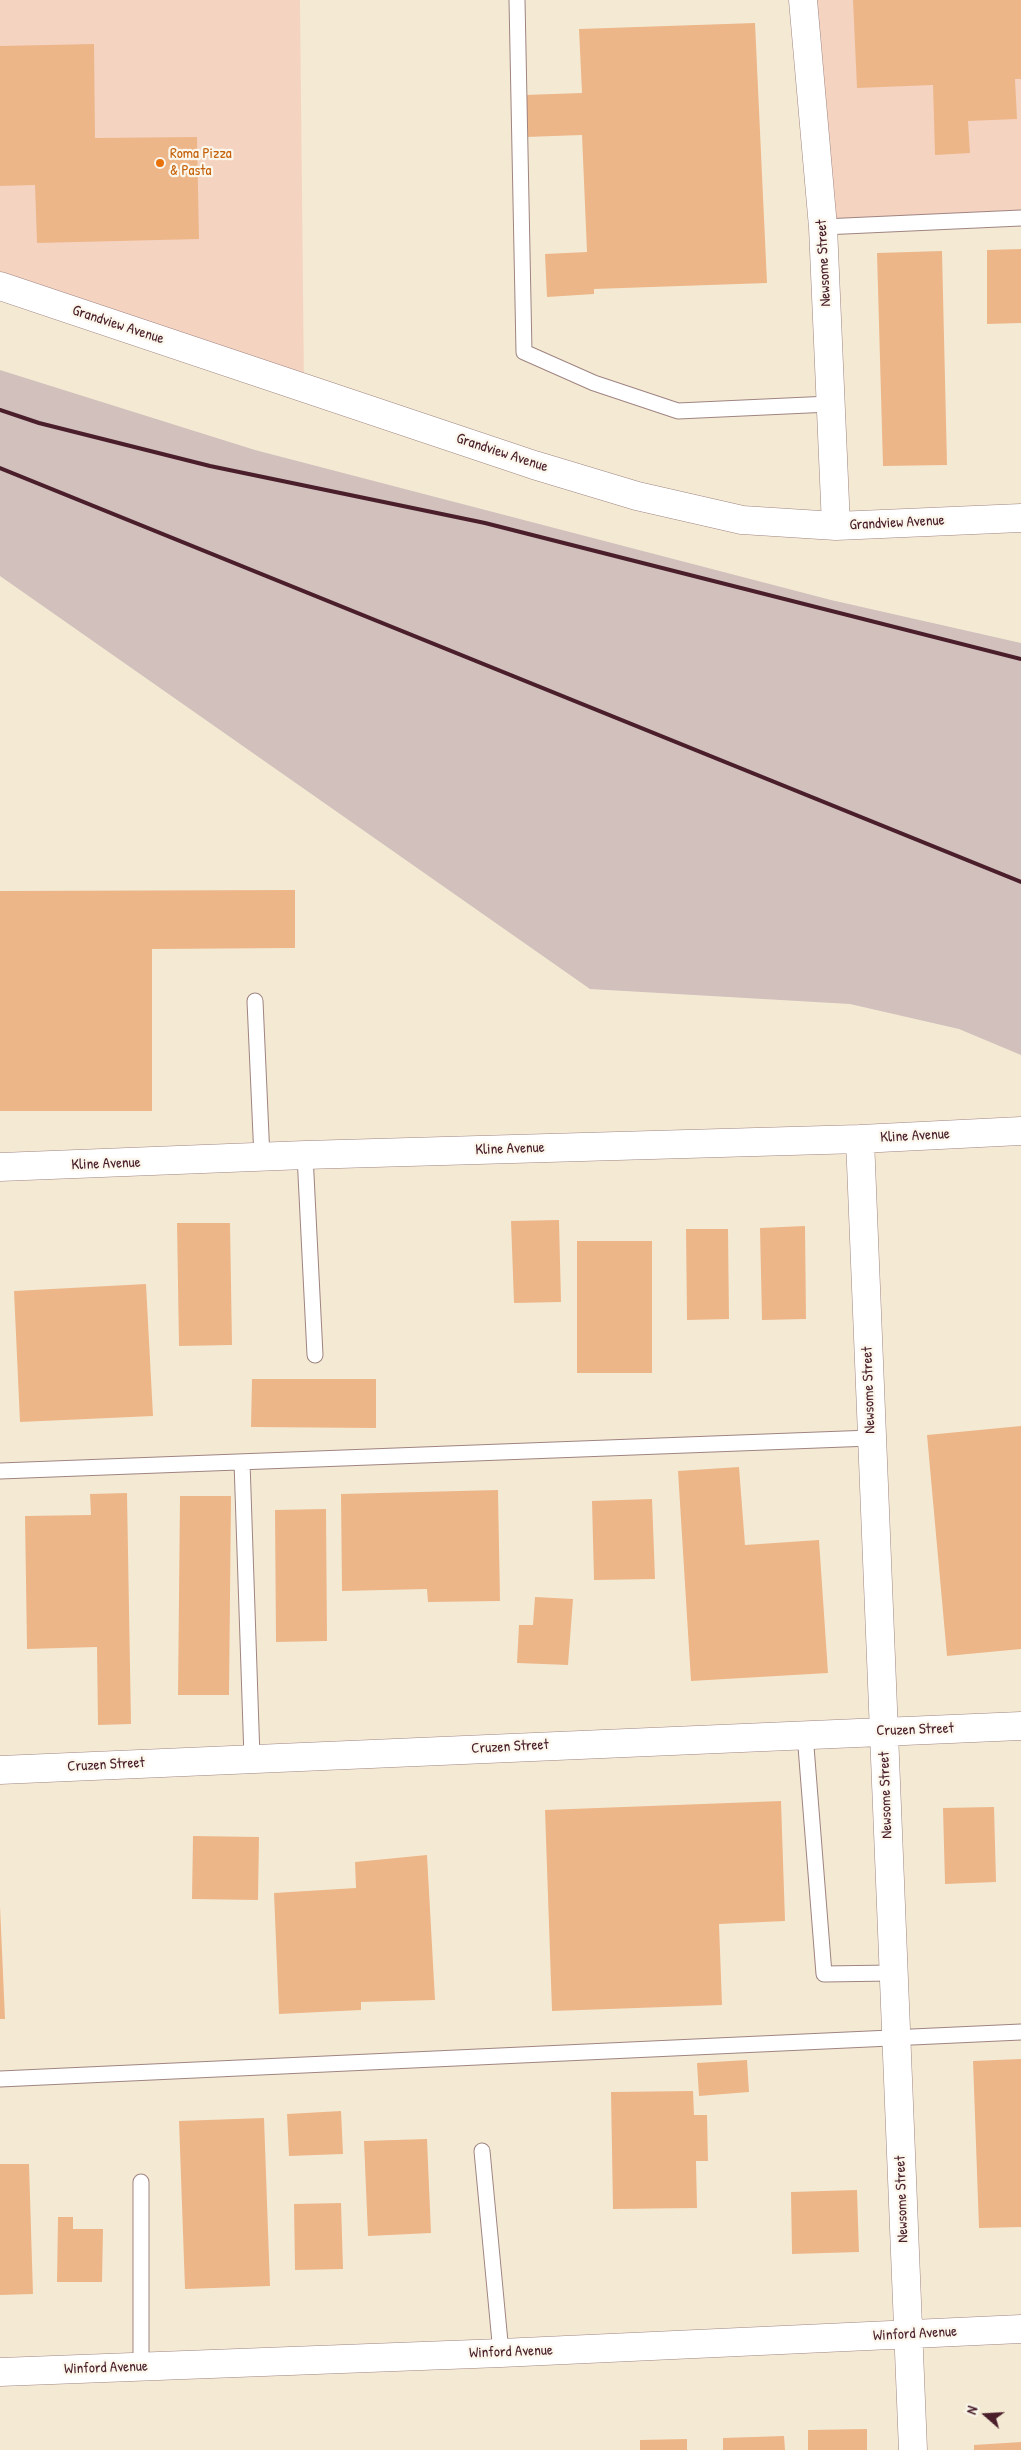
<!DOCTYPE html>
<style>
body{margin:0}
#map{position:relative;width:1021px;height:2450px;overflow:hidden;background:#f4ead4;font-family:"Patrick Hand",sans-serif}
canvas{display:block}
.north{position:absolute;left:961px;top:2390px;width:50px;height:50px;-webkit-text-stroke:4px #fbf7ec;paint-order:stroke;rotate:289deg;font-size:14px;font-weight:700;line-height:20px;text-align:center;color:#4a1f2b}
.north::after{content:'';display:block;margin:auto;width:18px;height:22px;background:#4a1f2b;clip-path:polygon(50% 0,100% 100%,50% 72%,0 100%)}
</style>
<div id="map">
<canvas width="1021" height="2450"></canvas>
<div class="north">N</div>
</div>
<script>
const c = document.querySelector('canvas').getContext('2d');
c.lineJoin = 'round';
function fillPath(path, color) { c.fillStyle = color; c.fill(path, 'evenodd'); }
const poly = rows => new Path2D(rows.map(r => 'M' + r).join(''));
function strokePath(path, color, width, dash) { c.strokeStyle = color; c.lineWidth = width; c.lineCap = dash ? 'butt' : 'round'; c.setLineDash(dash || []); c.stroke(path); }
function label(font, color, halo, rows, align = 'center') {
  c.font = font + ' "Patrick Hand",sans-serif'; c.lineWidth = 4.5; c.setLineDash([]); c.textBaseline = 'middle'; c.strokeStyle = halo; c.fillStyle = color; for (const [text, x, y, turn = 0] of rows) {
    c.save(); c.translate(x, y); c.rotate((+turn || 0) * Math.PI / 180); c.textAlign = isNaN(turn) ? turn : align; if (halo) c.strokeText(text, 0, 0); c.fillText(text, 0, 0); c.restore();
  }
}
fillPath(poly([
 [0,0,300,0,304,386,0,286],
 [803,0,1021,0,1021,219,823,227]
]), '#f5d3c1');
fillPath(poly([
 [0,370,255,450,831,600,1021,643,1021,1055,959,1029,850,1004,590,989,0,576]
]), '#d1c0bc');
fillPath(poly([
 [853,0,1021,0,1021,79,1015,79,1017,119,968,121,970,153,935,155,933,85,857,88],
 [755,23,767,283,594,289,594,294,547,297,545,254,587,252,582,135,526,137,524,95,582,93,579,29],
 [94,44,95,138,197,137,199,239,37,243,35,185,0,186,0,46],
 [1021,249,1021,323,987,324,987,250],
 [942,251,947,465,883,466,877,253],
 [295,890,295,948,152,949,152,1111,0,1111,0,891],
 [559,1220,561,1302,514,1303,511,1221],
 [177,1223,230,1223,232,1345,179,1346],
 [805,1226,806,1319,762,1320,760,1228],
 [686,1229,728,1229,729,1319,687,1320],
 [577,1241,652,1241,652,1373,577,1373],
 [146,1284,153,1416,20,1422,14,1291],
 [252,1379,376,1379,376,1428,251,1427],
 [1021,1426,1021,1649,947,1656,927,1435],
 [739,1467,745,1545,819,1540,828,1673,691,1681,678,1471],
 [498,1490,500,1601,428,1602,427,1589,342,1591,341,1494],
 [127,1493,131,1724,98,1725,97,1647,27,1649,25,1516,91,1515,90,1494],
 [180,1496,231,1496,229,1695,178,1695],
 [652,1499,655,1579,594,1580,592,1501],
 [326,1509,327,1641,276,1642,275,1510],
 [535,1597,573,1599,568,1665,517,1663,519,1625,533,1625],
 [781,1801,785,1921,719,1924,722,2005,552,2011,545,1810],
 [994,1807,996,1882,945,1884,943,1808],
 [193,1836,259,1837,258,1900,192,1899],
 [427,1855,435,2000,361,2002,361,2010,279,2014,274,1893,356,1888,355,1862],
 [0,1906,5,2019,0,2019],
 [1021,2059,1021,2227,979,2228,973,2061],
 [747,2060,749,2092,699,2096,697,2063],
 [693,2091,694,2115,707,2115,708,2161,696,2161,697,2208,613,2209,611,2092],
 [341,2111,343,2154,289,2156,287,2114],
 [264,2118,270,2286,185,2289,179,2121],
 [427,2139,431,2233,368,2236,364,2141],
 [0,2164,29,2164,33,2294,0,2295],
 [857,2190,859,2252,792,2254,791,2192],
 [341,2203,343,2269,295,2270,294,2204],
 [58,2217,73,2217,73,2229,103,2229,102,2282,57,2282],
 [867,2429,867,2450,808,2450,808,2430],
 [784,2436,785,2450,723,2450,723,2438],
 [687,2439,687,2450,640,2450,640,2440],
 [1021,2442,1021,2450,974,2450,974,2445]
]), '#edb689');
const lane = poly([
 [517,0,524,352,594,383,678,411,830,404],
 [823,227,1021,218],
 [255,1001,262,1158],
 [305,1155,315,1355],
 [242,1462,252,1758],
 [0,1471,871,1438],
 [805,1734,824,1974,892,1973],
 [0,2079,1021,2032],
 [482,2151,501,2353],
 [141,2367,141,2182]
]);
const street = poly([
 [803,0,823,227,836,526],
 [0,286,534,465,637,496,742,520,836,526,1021,518],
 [860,1139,913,2450],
 [0,1167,305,1155,860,1139,1021,1131],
 [0,1770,1021,1726],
 [0,2372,501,2353,1021,2329]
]);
strokePath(lane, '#9f8480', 17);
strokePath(street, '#9f8480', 29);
strokePath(lane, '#fff', 15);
strokePath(street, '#fff', 28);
strokePath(poly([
 [0,410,39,423,210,466,485,523,1021,659],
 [0,468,1021,882]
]), '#4a1f2b', 4);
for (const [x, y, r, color] of [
 [160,163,5,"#e8710a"]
]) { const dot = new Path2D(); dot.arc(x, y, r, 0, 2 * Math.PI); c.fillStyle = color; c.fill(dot); strokePath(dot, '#fbf7ec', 2); }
label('15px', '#c56008', '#fbf7ec', [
 ["Roma Pizza",170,154],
 ["& Pasta",170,171]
], 'left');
label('15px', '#4a1f2b', '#fbf7ec', [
 ["Newsome Street",824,263,-93],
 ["Grandview Avenue",118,325,18],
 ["Grandview Avenue",502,453,18],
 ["Grandview Avenue",897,523,-3],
 ["Kline Avenue",915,1136,-3],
 ["Kline Avenue",510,1149,-2],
 ["Kline Avenue",106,1164,-2],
 ["Newsome Street",869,1390,-92],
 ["Cruzen Street",915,1730,-2],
 ["Cruzen Street",510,1747,-3],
 ["Cruzen Street",106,1765,-3],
 ["Newsome Street",886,1795,-92],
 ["Newsome Street",902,2199,-92],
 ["Winford Avenue",915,2334,-3],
 ["Winford Avenue",511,2352,-2],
 ["Winford Avenue",106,2368,-2]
]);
</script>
